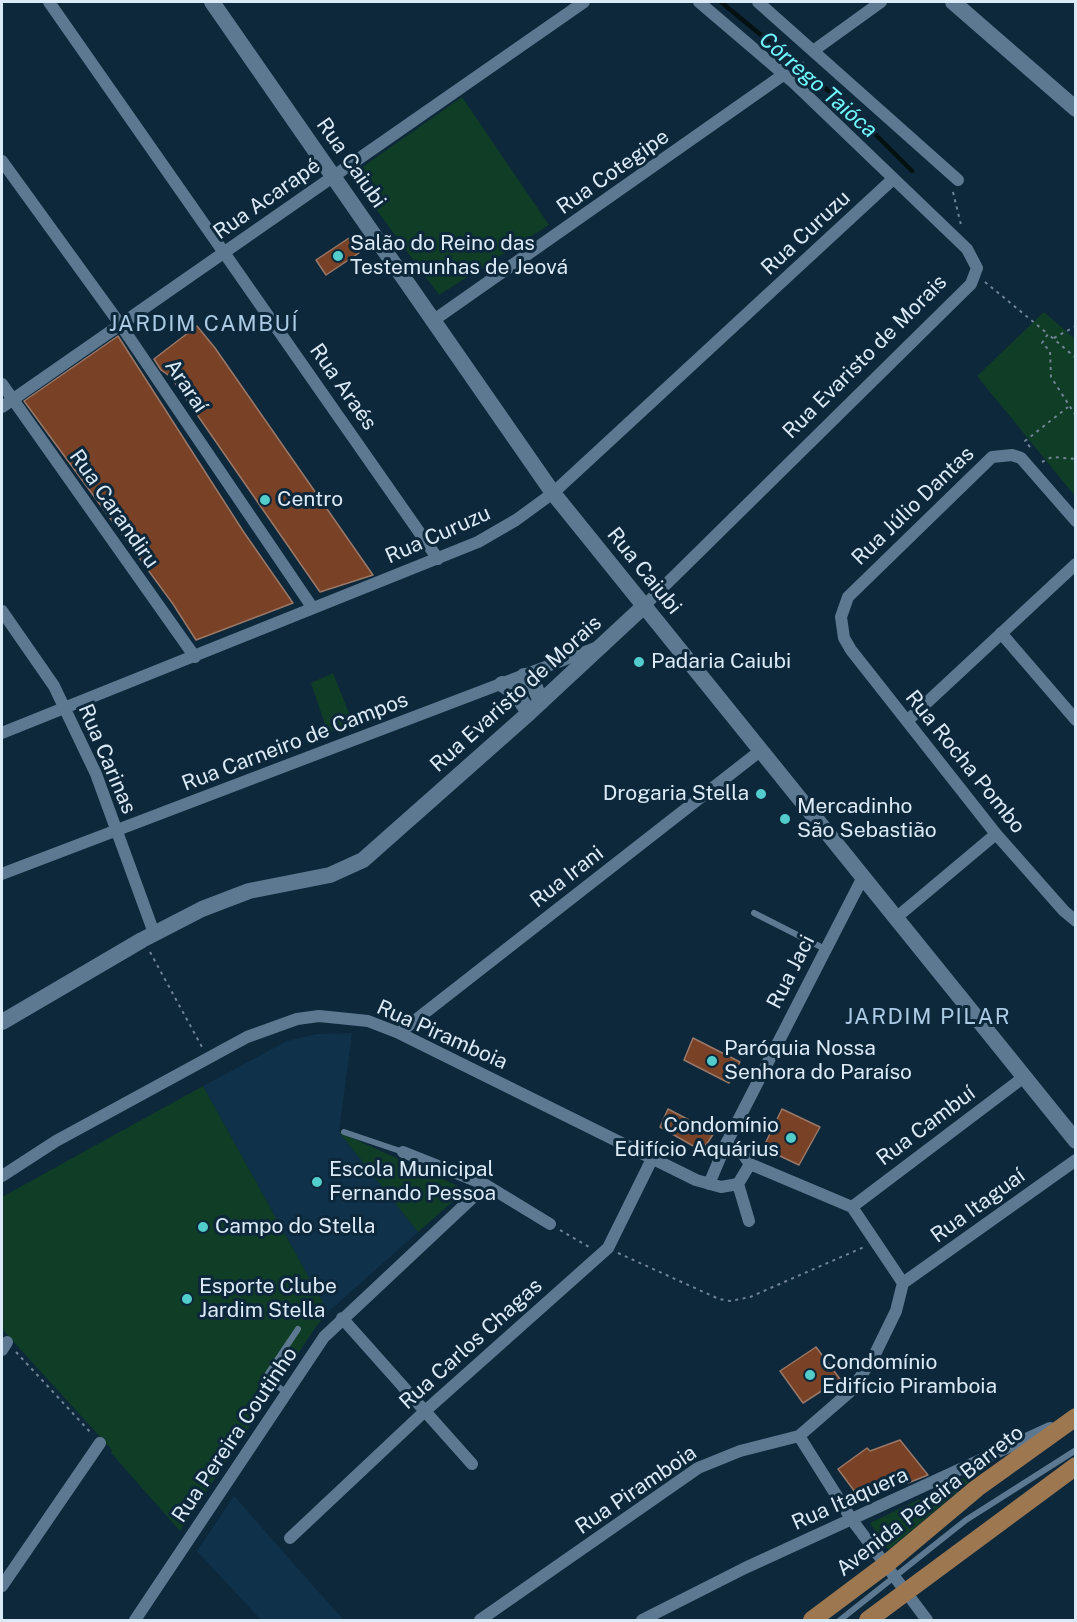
<!DOCTYPE html>
<meta charset="utf-8">
<style>
body{margin:0}
#map{position:relative;width:1077px;height:1622px;overflow:hidden;background:#0d283b;font-family:"Public Sans",sans-serif}
canvas{display:block}
.frame{position:absolute;inset:0;border:3px solid #dbeaf7;pointer-events:none}
</style>
<div id="map">
<canvas width="1077" height="1622"></canvas>
<div class="frame"></div>
</div>
<script>
const c = document.querySelector('canvas').getContext('2d');
c.lineJoin = 'round';
function fillPath(path, color) { c.fillStyle = color; c.fill(path, 'evenodd'); }
const poly = rows => new Path2D(rows.map(r => 'M' + r).join(''));
function strokePath(path, color, width, dash) { c.strokeStyle = color; c.lineWidth = width; c.lineCap = dash ? 'butt' : 'round'; c.setLineDash(dash || []); c.stroke(path); }
function label(font, color, halo, rows, align = 'center') {
  c.font = font + ' "Public Sans",sans-serif'; c.lineWidth = 6; c.setLineDash([]); c.textBaseline = 'middle'; c.strokeStyle = halo; c.fillStyle = color; for (const [text, x, y, turn = 0] of rows) {
    c.save(); c.translate(x, y); c.rotate((+turn || 0) * Math.PI / 180); c.textAlign = isNaN(turn) ? turn : align; if (halo) c.strokeText(text, 0, 0); c.fillText(text, 0, 0); c.restore();
  }
}
fillPath(poly([
 [352,1033,339,1132,418,1232,328,1312,203,1086,287,1041,317,1034],
 [234,1496,315,1588,344,1620,261,1620,197,1551]
]), '#0f314a');
fillPath(poly([
 [462,97,549,225,439,295,351,175],
 [1044,312,1075,339,1075,496,977,376],
 [333,673,353,723,328,733,311,683],
 [203,1086,328,1312,315,1328,180,1531,111,1453,112,1450,2,1329,2,1197],
 [339,1132,458,1186,459,1196,418,1232],
 [988,1466,888,1550,870,1523]
]), '#103d25');
strokePath(poly([
 [721,2,847,106,912,171]
]), '#051011', 4.5);
const building = poly([
 [349,238,359,253,326,275,316,260,349,238],
 [197,326,215,348,373,575,320,592,171,377,161,370,154,359,197,326],
 [118,336,243,531,293,603,196,640,173,604,24,401,118,336],
 [693,1038,740,1062,729,1083,684,1060,693,1038],
 [668,1109,714,1133,702,1151,660,1127,668,1109],
 [782,1109,820,1127,799,1165,763,1148,782,1109],
 [816,1347,840,1379,803,1403,780,1371,816,1347],
 [900,1440,928,1475,908,1483,899,1470,883,1486,880,1481,871,1491,868,1487,858,1496,838,1469,867,1448,870,1451,900,1440]
]);
fillPath(building, '#794226');
strokePath(building, '#9a7868', 1.5);
strokePath(poly([
 [797,70,805,60],
 [953,192,961,225],
 [985,282,1048,334],
 [1054,338,1076,326],
 [1076,358,1048,334,1042,343,1050,351,1051,377,1076,416],
 [1030,447,1025,441,1068,407],
 [1042,462,1052,457,1076,459],
 [150,952,202,1047],
 [560,1230,589,1247],
 [618,1253,719,1299,730,1301,750,1297,864,1247],
 [16,1352,92,1434],
 [2,1619,3,1620]
]), '#6f8495', 2, [3, 4.5]);
strokePath(poly([
 [754,913,825,949],
 [344,1132,403,1152],
 [286,1392,265,1378,298,1329],
 [840,1620,966,1520,1076,1450]
]), '#5d7991', 6);
strokePath(poly([
 [49,2,438,559],
 [758,2,958,180],
 [813,51,881,2],
 [2,161,120,324,312,607],
 [434,320,783,75],
 [2,384,195,657],
 [2,407,584,2],
 [1076,521,1021,458,1012,455,992,457,848,597,841,617,844,638,851,650,996,834,1064,911,1076,921],
 [643,607,971,284,977,268,967,249,794,83,699,2],
 [2,611,54,686,96,774,154,933],
 [1001,633,1076,720],
 [907,721,1076,564],
 [2,733,478,542,516,520,553,493,893,179],
 [2,874,595,648],
 [897,917,996,834],
 [399,1033,760,751],
 [403,1152,486,1185,550,1224],
 [2,1176,56,1141,247,1037,297,1019,319,1016,368,1021,399,1033,696,1180,721,1187,738,1184,750,1164],
 [709,1184,726,1144,863,877],
 [738,1184,749,1221],
 [852,1207,1024,1077],
 [903,1283,1076,1160],
 [342,1318,472,1464],
 [2,1350,7,1342],
 [799,1436,852,1520,927,1620],
 [290,1538,424,1412,608,1248,652,1159],
 [2,1586,100,1443],
 [135,1620,324,1337,486,1185],
 [480,1620,698,1468,740,1451,799,1436,852,1390,875,1354,896,1311,903,1283,852,1207,750,1164,743,1154,726,1144],
 [642,1620,745,1568,1050,1428]
]), '#5d7991', 12);
strokePath(poly([
 [212,2,553,493,1076,1141],
 [953,2,1076,109],
 [524,676,534,685,541,702],
 [502,684,516,693,529,713],
 [2,1022,142,940,202,909,249,891,330,875,363,860,529,713,643,607]
]), '#5d7991', 16);
strokePath(poly([
 [812,1620,884,1566,977,1488,1076,1417],
 [868,1620,1076,1466]
]), '#9d7750', 18);
for (const [x, y, r, color] of [
 [338,256,6,"#53cdcb"],
 [265,500,6,"#53cdcb"],
 [639,662,6,"#53cdcb"],
 [761,794,6,"#53cdcb"],
 [785,819,6,"#53cdcb"],
 [712,1061,6,"#53cdcb"],
 [791,1138,6,"#53cdcb"],
 [317,1182,6,"#53cdcb"],
 [203,1227,6,"#53cdcb"],
 [187,1299,6,"#53cdcb"],
 [810,1375,6,"#53cdcb"]
]) { const dot = new Path2D(); dot.arc(x, y, r, 0, 2 * Math.PI); c.fillStyle = color; c.fill(dot); strokePath(dot, '#0d283b', 2); }
label('21px', '#dbeaf7', '#0d283b', [
 ["Rua Caiubi",351,163,55],
 ["Rua Cotegipe",613,172,-35],
 ["Rua Acarapé",267,199,-35],
 ["Rua Curuzu",806,233,-43],
 ["Rua Evaristo de Morais",865,357,-45],
 ["Araraí",186,386,56],
 ["Rua Araés",343,387,55],
 ["Rua Júlio Dantas",913,506,-44],
 ["Rua Carandiru",114,509,55],
 ["Rua Curuzu",438,535,-24],
 ["Rua Caiubi",644,571,51],
 ["Rua Evaristo de Morais",516,694,-42],
 ["Rua Carneiro de Campos",295,742,-21],
 ["Rua Carinas",107,759,67],
 ["Rua Rocha Pombo",965,762,51],
 ["Rua Irani",567,877,-38],
 ["Rua Jaci",791,972,-63],
 ["Rua Piramboia",442,1035,24],
 ["Rua Cambuí",926,1126,-37],
 ["Rua Itaguaí",978,1206,-36],
 ["Rua Carlos Chagas",471,1344,-42],
 ["Rua Pereira Coutinho",235,1435,-56],
 ["Rua Piramboia",636,1490,-34],
 ["Rua Itaquera",850,1499,-24],
 ["Avenida Pereira Barreto",930,1501,-38]
]);
label('21px', '#dbeaf7', '#0d283b', [
 ["Salão do Reino das",350,244],
 ["Testemunhas de Jeová",350,268],
 ["Centro",277,500],
 ["Padaria Caiubi",651,662],
 ["Drogaria Stella",749,794,"right"],
 ["Mercadinho",797,807],
 ["São Sebastião",797,831],
 ["Paróquia Nossa",724,1049],
 ["Senhora do Paraíso",724,1073],
 ["Condomínio",779,1126,"right"],
 ["Edifício Aquárius",779,1150,"right"],
 ["Escola Municipal",329,1170],
 ["Fernando Pessoa",329,1194],
 ["Campo do Stella",215,1227],
 ["Esporte Clube",199,1287],
 ["Jardim Stella",199,1311],
 ["Condomínio",822,1363],
 ["Edifício Piramboia",822,1387]
], 'left');
label('italic 22px', '#71f6fb', '#0d283b', [
 ["Córrego Taióca",818,85,41]
]);
c.letterSpacing = '1.5px';
label('22px', '#abcae3', '#0d283b', [
 ["JARDIM CAMBUÍ",204,324],
 ["JARDIM PILAR",928,1017]
]);
c.letterSpacing = '0px';
</script>
